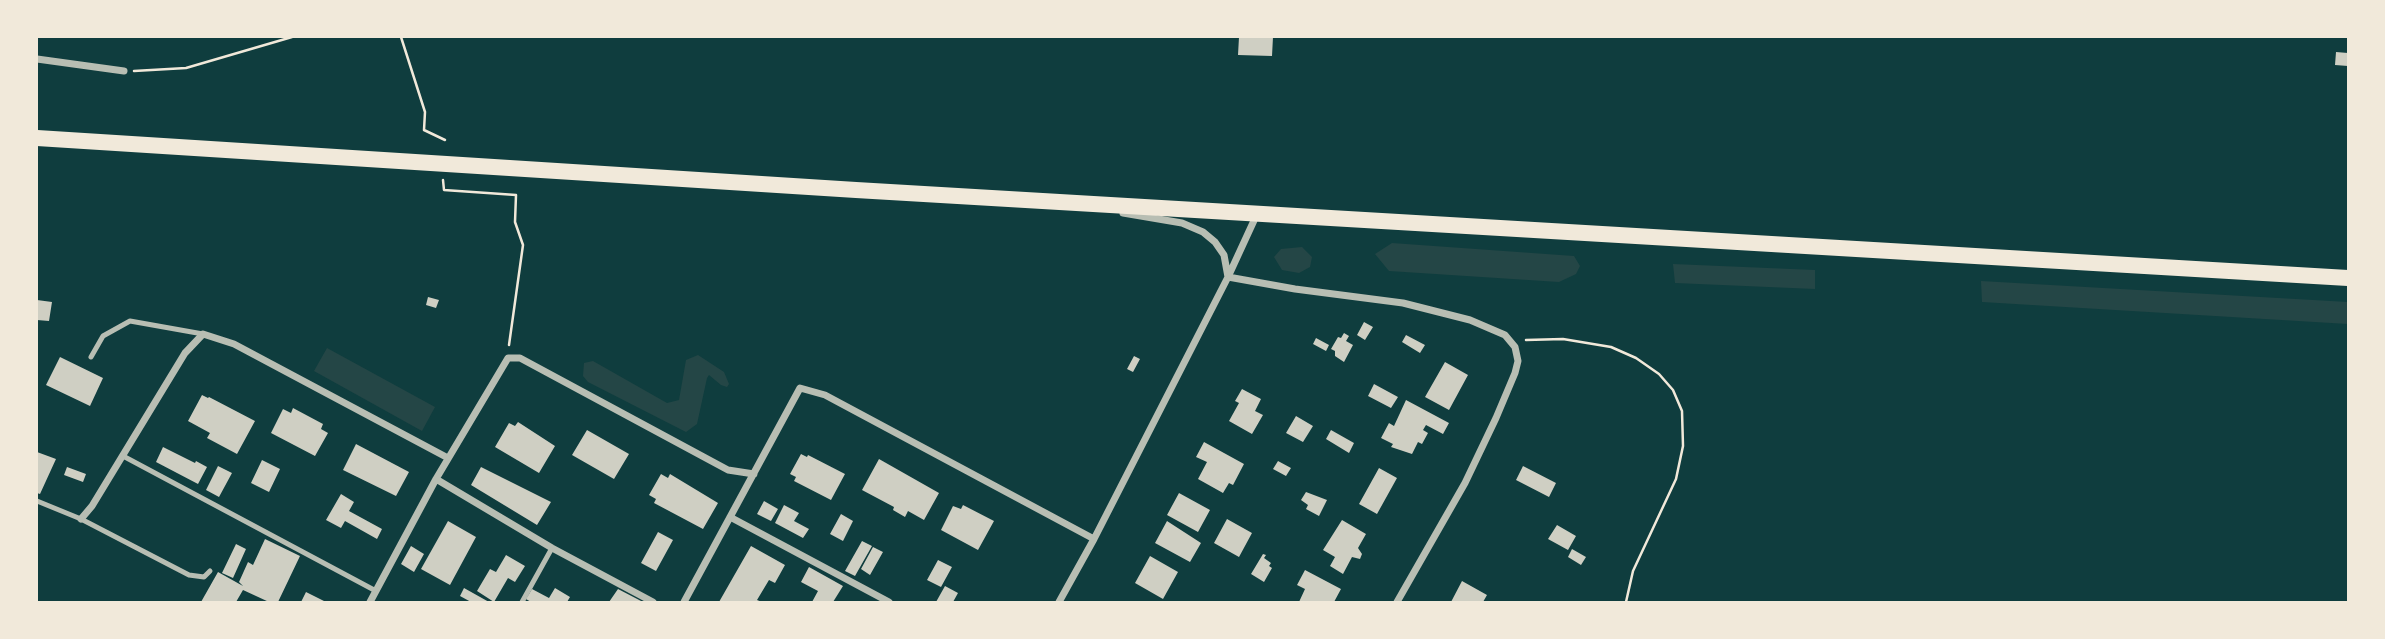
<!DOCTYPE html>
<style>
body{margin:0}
#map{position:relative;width:2385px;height:639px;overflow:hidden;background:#0f3d3e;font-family:Lato,sans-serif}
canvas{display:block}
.frame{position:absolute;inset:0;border:38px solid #f1e9da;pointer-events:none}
</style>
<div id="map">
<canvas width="2385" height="639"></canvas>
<div class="frame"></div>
</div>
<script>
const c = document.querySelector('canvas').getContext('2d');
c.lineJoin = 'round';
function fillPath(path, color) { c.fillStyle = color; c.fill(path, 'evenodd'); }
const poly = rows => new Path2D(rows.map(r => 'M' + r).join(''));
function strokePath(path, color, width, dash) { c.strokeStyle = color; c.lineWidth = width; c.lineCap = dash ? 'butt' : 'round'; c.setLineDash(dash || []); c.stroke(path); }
fillPath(poly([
 [1392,243,1574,256,1580,266,1576,274,1559,282,1389,271,1375,254],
 [1302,247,1312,257,1310,267,1299,273,1282,270,1274,257,1281,249],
 [1673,264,1815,270,1815,289,1675,283],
 [1981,281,2348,302,2348,324,1982,302],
 [327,348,435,407,422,431,314,371],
 [698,355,724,372,729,384,727,387,721,385,709,375,707,378,697,424,686,432,588,382,583,376,584,363,593,361,667,403,679,400,686,360]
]), '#244646');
fillPath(poly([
 [1239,37,1273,37,1272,56,1238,55],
 [2336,52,2348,53,2348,66,2335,65],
 [428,297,439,300,436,308,426,305],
 [37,300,52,302,49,321,37,320],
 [1364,322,1373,327,1365,340,1357,335],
 [1344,333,1349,336,1346,341,1353,345,1344,362,1335,356,1335,351,1331,349,1338,337,1341,338],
 [1406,335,1425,345,1420,353,1402,342],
 [1316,338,1329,345,1326,351,1313,344],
 [1134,356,1140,359,1133,372,1127,369],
 [60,357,103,378,90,406,46,385],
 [1445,362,1468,375,1449,410,1425,397],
 [1374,384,1398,397,1391,408,1368,396],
 [1242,389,1261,399,1255,411,1263,415,1252,434,1229,421,1239,403,1235,401],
 [202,395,208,398,209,397,255,421,237,454,207,438,210,433,188,421],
 [1406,400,1449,423,1443,434,1426,425,1423,430,1428,433,1422,444,1418,442,1412,454,1391,447,1393,444,1381,438,1389,423,1394,426],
 [293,408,323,424,321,429,328,433,315,456,271,433,283,409,291,413],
 [1296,416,1313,426,1303,442,1286,433],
 [518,422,555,446,539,473,495,447,509,423,515,426],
 [587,430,629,454,614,479,572,455],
 [1331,430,1354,443,1349,453,1326,439],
 [1204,442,1244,464,1233,485,1229,483,1223,493,1198,479,1207,462,1196,457],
 [356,444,409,472,396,496,343,470],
 [163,447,195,463,196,461,207,467,198,484,156,462],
 [37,452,56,459,40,494,37,493],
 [801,454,807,457,808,455,845,474,831,500,794,481,796,477,790,474],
 [879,459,939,493,924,520,908,511,905,517,893,510,894,507,862,490],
 [262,460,280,469,269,492,251,483],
 [1278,461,1291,468,1286,476,1273,469],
 [218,466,232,473,219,497,206,490],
 [1523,466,1556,483,1549,497,1516,480],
 [67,467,86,474,83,482,64,475],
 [481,467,551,502,537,525,471,485],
 [1379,468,1397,478,1377,514,1359,504],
 [661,474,668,478,670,474,718,503,703,529,654,503,656,499,649,495],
 [1306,492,1327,500,1319,516,1306,509,1308,505,1301,500],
 [1179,493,1210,510,1198,532,1167,515],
 [341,494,354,502,349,511,382,529,377,539,345,521,341,528,326,520],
 [764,501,778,509,771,521,757,514],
 [784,505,799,513,794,521,809,529,803,538,775,523],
 [963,505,994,521,978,550,941,530,953,506,961,509],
 [841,514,853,521,843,541,830,534],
 [1227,519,1252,533,1239,557,1214,543],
 [1342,520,1366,534,1358,548,1362,554,1360,559,1352,557,1343,574,1330,566,1335,557,1323,550],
 [448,521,476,537,450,585,421,569],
 [1167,521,1201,543,1190,562,1155,543],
 [1557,525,1576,536,1568,550,1548,539],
 [658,532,673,540,656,571,641,563],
 [265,539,300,556,278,602,269,602,243,590,236,602,201,602,218,572,243,586,239,582,248,562,253,565],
 [862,541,872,546,855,576,845,571],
 [236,544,246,549,233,578,222,573],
 [411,546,424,554,414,572,401,564],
 [751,546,785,565,775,583,769,580,757,600,762,602,719,602],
 [873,547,883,552,870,575,861,569],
 [1572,549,1586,557,1581,565,1568,557],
 [1263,554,1266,555,1264,558,1271,563,1269,566,1272,568,1264,582,1251,574],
 [506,555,525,566,515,582,508,578,494,602,477,591,490,569,496,572],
 [1150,556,1178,572,1163,599,1135,583],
 [938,560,952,567,941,587,927,580],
 [809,567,843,586,833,602,812,602,818,591,801,582],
 [1305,570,1341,589,1334,602,1299,602,1305,589,1297,585],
 [1462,581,1487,595,1483,602,1451,602],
 [945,586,958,593,953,602,936,602],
 [464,588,489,602,471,602,460,596],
 [555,588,570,597,567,602,531,602,526,599,532,589,549,598],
 [618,589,643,602,609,602],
 [306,592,326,602,301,602]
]), '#cfcfc3');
strokePath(poly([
 [401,37,425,112,424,130,445,140],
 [134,71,186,68,292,37],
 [443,180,444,190,516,195,515,222,523,245,509,345],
 [1526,340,1563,339,1611,347,1636,358,1659,374,1673,390,1682,411,1683,446,1676,479,1633,571,1626,602]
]), '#f1e9da', 2.5);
strokePath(poly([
 [91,357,103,336,130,321,203,334],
 [123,456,376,591],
 [37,501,81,519,189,575,204,577,210,571],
 [522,602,552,548]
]), '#b8beb3', 5);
strokePath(poly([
 [37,59,124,71],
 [1123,213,1182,223,1203,232,1215,242,1224,255,1228,277,1295,289,1403,303,1470,320,1505,335,1515,347,1518,361,1515,373,1496,418,1465,483,1397,602],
 [436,479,552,548,653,602],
 [730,517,889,602],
 [81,519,92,506,185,353,203,334,234,344,448,458],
 [370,602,436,479,508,358,520,358,728,470,754,474],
 [684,602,800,388,825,395,1094,539],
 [1059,602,1094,539,1228,277,1257,214]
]), '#b8beb3', 7);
strokePath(poly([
 [37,138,856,190,2348,278]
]), '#f1e9da', 16);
</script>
